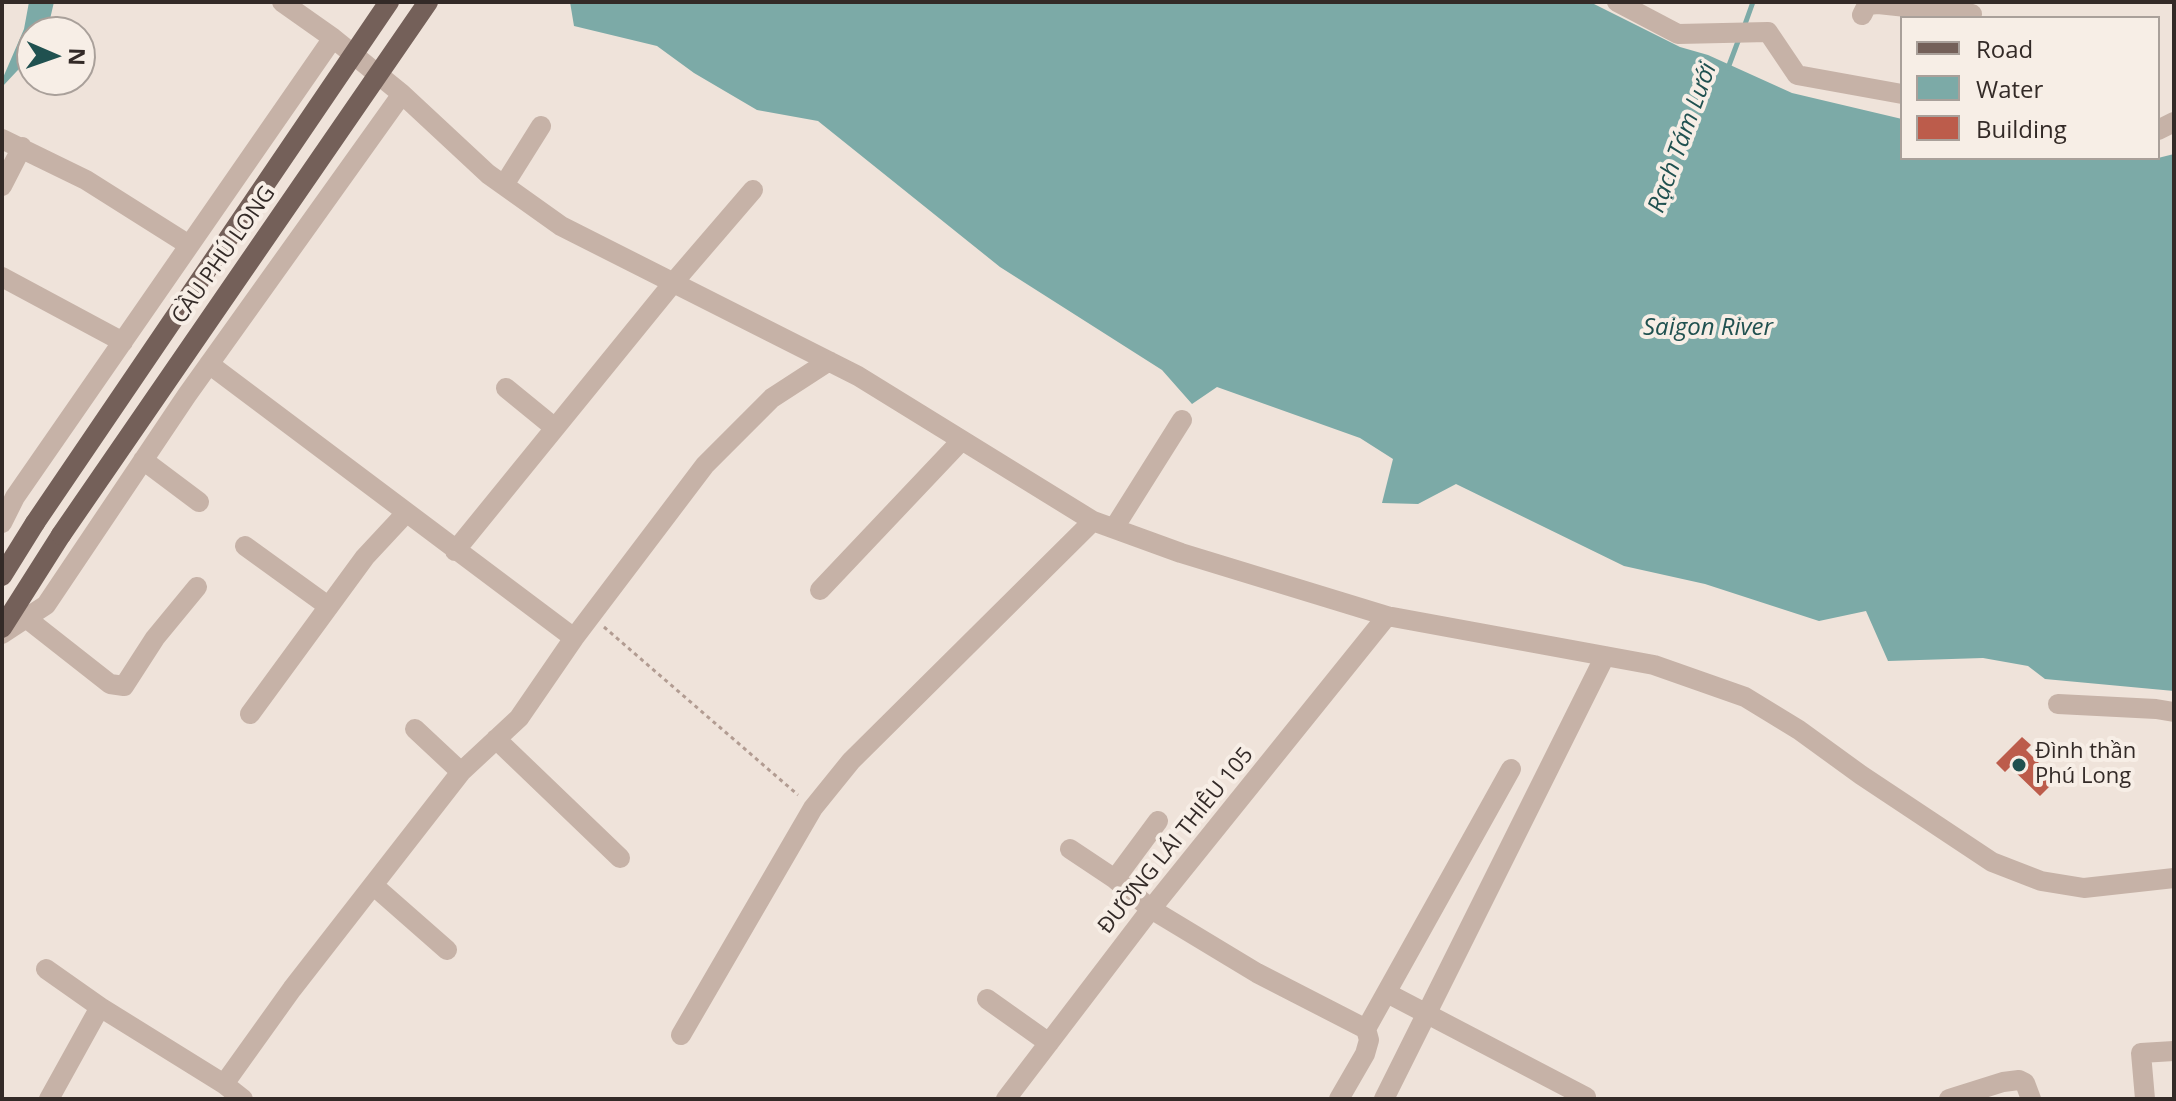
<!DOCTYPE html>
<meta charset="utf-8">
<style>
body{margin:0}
#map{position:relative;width:2176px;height:1101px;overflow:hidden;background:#efe3da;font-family:"Open Sans",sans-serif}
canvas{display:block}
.frame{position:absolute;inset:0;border:4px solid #332a27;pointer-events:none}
.legend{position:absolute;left:1900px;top:16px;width:260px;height:144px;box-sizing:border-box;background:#f7eee6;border:2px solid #a9a09a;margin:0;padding:10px 14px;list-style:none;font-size:24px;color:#332a27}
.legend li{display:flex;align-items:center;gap:16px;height:40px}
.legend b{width:40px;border:2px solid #a9a09a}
.north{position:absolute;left:16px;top:16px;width:80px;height:80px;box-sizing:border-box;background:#f7eee6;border:2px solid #a9a09a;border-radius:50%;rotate:92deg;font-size:22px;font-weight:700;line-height:32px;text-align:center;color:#332a27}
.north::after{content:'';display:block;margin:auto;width:28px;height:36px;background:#205150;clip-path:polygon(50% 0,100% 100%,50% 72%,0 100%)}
</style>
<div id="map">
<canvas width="2176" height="1101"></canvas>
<div class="frame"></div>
<ul class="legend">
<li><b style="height:10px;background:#746059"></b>Road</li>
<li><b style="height:22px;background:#7caaa7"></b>Water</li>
<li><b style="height:22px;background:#bc5c4b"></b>Building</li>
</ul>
<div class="north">N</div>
</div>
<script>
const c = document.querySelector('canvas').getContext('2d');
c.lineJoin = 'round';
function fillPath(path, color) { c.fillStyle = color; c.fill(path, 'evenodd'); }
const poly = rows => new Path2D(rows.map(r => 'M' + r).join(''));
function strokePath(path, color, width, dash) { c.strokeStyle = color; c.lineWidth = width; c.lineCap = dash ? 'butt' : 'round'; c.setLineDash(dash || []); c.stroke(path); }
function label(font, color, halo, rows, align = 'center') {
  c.font = font + ' "Open Sans",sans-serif'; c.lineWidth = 8; c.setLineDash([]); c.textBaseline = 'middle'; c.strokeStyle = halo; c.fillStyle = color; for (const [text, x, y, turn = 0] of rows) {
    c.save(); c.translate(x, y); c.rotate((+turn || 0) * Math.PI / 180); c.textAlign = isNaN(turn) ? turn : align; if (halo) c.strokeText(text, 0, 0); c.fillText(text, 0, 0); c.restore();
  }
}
fillPath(poly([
 [29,2,54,2,47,32,32,32,32,55,2,87,2,80,24,29],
 [570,2,1590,2,1680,47,1708,55,1792,93,1902,119,1902,158,2158,158,2174,154,2174,691,2045,679,2028,666,1983,658,1888,661,1866,611,1819,621,1705,584,1624,566,1456,484,1418,504,1382,503,1393,459,1360,438,1217,387,1192,404,1162,370,1000,267,818,121,757,110,694,73,657,46,574,26]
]), '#7caaa7');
strokePath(poly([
 [1744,27,1753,2],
 [1728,68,1740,36]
]), '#7caaa7', 5);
fillPath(poly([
 [2022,737,2031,745,2026,750,2056,780,2040,796,2010,767,2005,772,1996,763]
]), '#bc5c4b');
strokePath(poly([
 [604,627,798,795]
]), '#b29c92', 3, [4, 4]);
strokePath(poly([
 [282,2,333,38,402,94,488,174,561,226,858,376,1093,521,1181,553,1387,616,1654,665,1745,697,1799,730,1861,775,1992,862,2041,881,2084,888,2174,878],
 [1617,2,1678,34,1768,32,1797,75,1902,94],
 [1862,15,1867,5,1878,4,1972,14],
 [2158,130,2174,122],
 [2,139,86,180,189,245],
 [504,185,541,126],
 [2,186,22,147],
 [2,277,123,342],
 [209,364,574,638,519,718,461,772,292,989,224,1084],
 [506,388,555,428],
 [143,460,199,502],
 [2,523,15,497,333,38],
 [1114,528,1182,420],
 [245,546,328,606],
 [455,551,673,283,753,190],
 [820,590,962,440],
 [26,618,110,684,124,686,155,638,197,587],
 [2,634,46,605,187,395,402,94],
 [574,638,705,465,772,398,829,361],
 [2058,704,2156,709,2174,712],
 [250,714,365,557,406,513],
 [415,729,461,772],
 [496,739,620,858],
 [1158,821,1115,879,1151,909,1257,973,1366,1029,1369,1040,1365,1054,1339,1099],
 [1070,849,1115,879],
 [373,885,447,950],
 [46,969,100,1007],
 [1387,993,1586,1097],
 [987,999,1049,1043],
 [1366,1029,1511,769],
 [681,1035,813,808,851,761,1093,521],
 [49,1099,100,1007,224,1084,243,1099],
 [1006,1099,1151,909,1387,616],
 [1384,1099,1605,656],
 [1949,1099,2003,1082,2019,1080,2025,1083,2031,1099],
 [2145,1099,2141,1053,2174,1051]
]), '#c6b2a7', 20);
strokePath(poly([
 [2,576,35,523],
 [2,628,61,535]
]), '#746059', 20);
strokePath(poly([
 [35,523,389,2],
 [61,535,428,2]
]), '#746059', 20);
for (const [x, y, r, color] of [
 [2019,765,8,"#205150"]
]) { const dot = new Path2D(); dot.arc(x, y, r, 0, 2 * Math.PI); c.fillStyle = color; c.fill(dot); strokePath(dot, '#f7eee6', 3); }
label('22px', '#332a27', '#f7eee6', [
 ["CẦU PHÚ LONG",224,255,-55],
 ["ĐƯỜNG LÁI THIÊU 105",1176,841,-51]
]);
label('22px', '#332a27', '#f7eee6', [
 ["Đình thần",2035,752],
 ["Phú Long",2035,777]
], 'left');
label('italic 24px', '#205150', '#f7eee6', [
 ["Rạch Tám Lưới",1683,138,-70],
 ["Saigon River",1708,328]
]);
</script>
